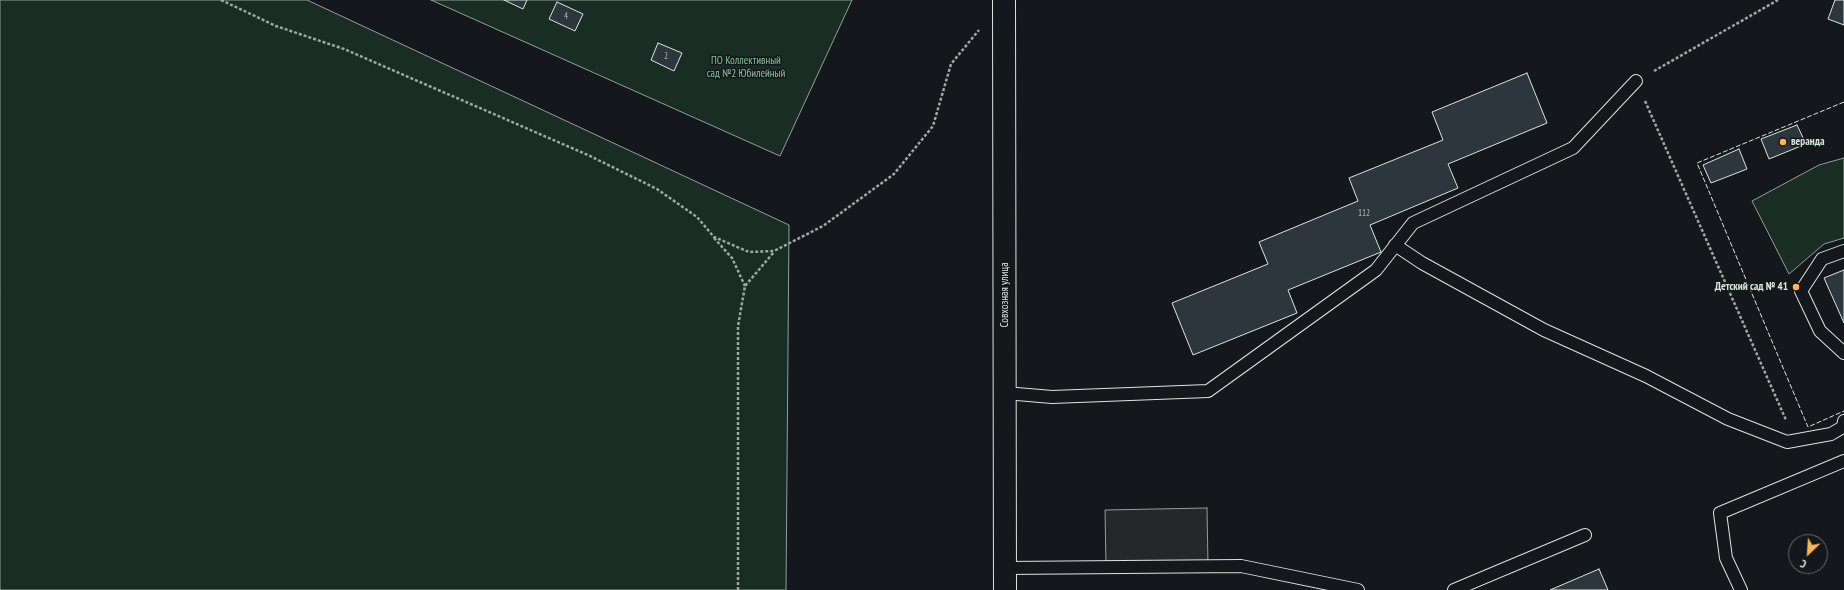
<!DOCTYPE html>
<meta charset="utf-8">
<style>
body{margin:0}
#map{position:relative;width:1844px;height:590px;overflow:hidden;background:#14181c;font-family:"PT Sans Narrow",sans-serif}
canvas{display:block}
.north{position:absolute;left:1788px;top:534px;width:40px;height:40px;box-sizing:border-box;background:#14181c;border:1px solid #626a69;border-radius:50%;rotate:205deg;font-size:11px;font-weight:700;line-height:16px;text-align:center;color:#d8e6dc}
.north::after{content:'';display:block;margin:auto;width:14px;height:18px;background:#ffb74d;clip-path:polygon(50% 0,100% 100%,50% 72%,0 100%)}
</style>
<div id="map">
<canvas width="1844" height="590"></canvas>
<div class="north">С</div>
</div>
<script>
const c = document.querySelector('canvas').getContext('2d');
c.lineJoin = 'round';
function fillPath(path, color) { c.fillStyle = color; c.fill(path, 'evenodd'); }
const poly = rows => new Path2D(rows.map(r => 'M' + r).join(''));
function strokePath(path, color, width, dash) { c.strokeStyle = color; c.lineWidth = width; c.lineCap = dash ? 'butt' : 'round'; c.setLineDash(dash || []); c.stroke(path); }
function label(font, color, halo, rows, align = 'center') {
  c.font = font + ' "PT Sans Narrow",sans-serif'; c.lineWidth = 3; c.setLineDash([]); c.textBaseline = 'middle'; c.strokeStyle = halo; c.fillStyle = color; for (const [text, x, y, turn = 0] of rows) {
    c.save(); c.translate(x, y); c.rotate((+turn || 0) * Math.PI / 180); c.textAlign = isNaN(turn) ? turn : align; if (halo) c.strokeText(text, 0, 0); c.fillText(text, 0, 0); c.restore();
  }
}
const green = poly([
 [0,0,307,0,789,225,786,590,0,590,0,0],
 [431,0,852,0,780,156,431,0],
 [1844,158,1844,238,1824,244,1789,274,1752,201,1819,165,1844,158]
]);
fillPath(green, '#1a2d24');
strokePath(green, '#939e99', 1);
const parking = poly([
 [1207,508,1208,566,1106,567,1105,510,1207,508]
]);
fillPath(parking, '#24282b');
strokePath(parking, '#939e99', 1);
const building = poly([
 [504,0,527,0,523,9,504,0],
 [1835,0,1844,0,1844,25,1828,19,1835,0],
 [557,2,583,14,575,31,549,19,557,2],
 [658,43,682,53,674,71,651,60,658,43],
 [1527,73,1547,123,1448,164,1458,188,1370,225,1381,252,1288,290,1297,313,1193,355,1172,303,1268,264,1259,242,1358,201,1349,178,1443,140,1432,112,1527,73],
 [1797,125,1806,144,1769,159,1761,139,1797,125],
 [1739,149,1747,169,1711,183,1703,165,1739,149],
 [1844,270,1844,323,1824,278,1844,270],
 [1599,569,1608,590,1550,590,1599,569]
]);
fillPath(building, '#2c363c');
strokePath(building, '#d8e6dc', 1);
const lane = poly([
 [1395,245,1422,263,1544,330,1646,376,1728,419,1787,442,1831,434,1843,427,1844,421],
 [1844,251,1822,259,1801,291,1820,331,1844,353],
 [1005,393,1052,397,1208,391,1376,270,1413,223,1573,148,1636,81],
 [1005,568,1241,566,1358,590],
 [1454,590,1585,535],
 [1741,590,1726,558,1720,513,1844,461]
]);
const primary = poly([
 [1004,0,1005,590]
]);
strokePath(lane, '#d8e6dc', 14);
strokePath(primary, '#d8e6dc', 24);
strokePath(poly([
 [221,0,276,26,344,49,588,155,657,189,697,217,714,237,749,252,774,251,823,226,894,174,933,126,951,64,979,30],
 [1654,71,1778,0],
 [1645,101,1786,420],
 [714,238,732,258,745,286],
 [738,590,738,326,745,286,774,252]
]), '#9da8a2', 2.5, [3, 2]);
strokePath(lane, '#14181c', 12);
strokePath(primary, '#14181c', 22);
strokePath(poly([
 [1844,102,1697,163,1808,427,1844,411]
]), '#d8e6dc', 1, [5, 2]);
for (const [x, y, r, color] of [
 [1783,142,4,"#ffb74d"],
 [1796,287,4,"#ffb74d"]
]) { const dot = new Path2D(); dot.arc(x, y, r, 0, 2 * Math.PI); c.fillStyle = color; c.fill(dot); strokePath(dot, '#14181c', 1.5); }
label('9px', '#adbab4', null, [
 ["4",566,16],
 ["2",666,56],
 ["112",1364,213]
]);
label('11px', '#8ac095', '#14181c', [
 ["ПО Коллективный",746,61],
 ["сад №2 Юбилейный",746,74]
]);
label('bold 11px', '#d8e6dc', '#14181c', [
 ["веранда",1791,142],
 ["Детский сад № 41",1788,287,"right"]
], 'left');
label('11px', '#d8e6dc', '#14181c', [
 ["Совхозная улица",1005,295,-90]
]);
</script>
